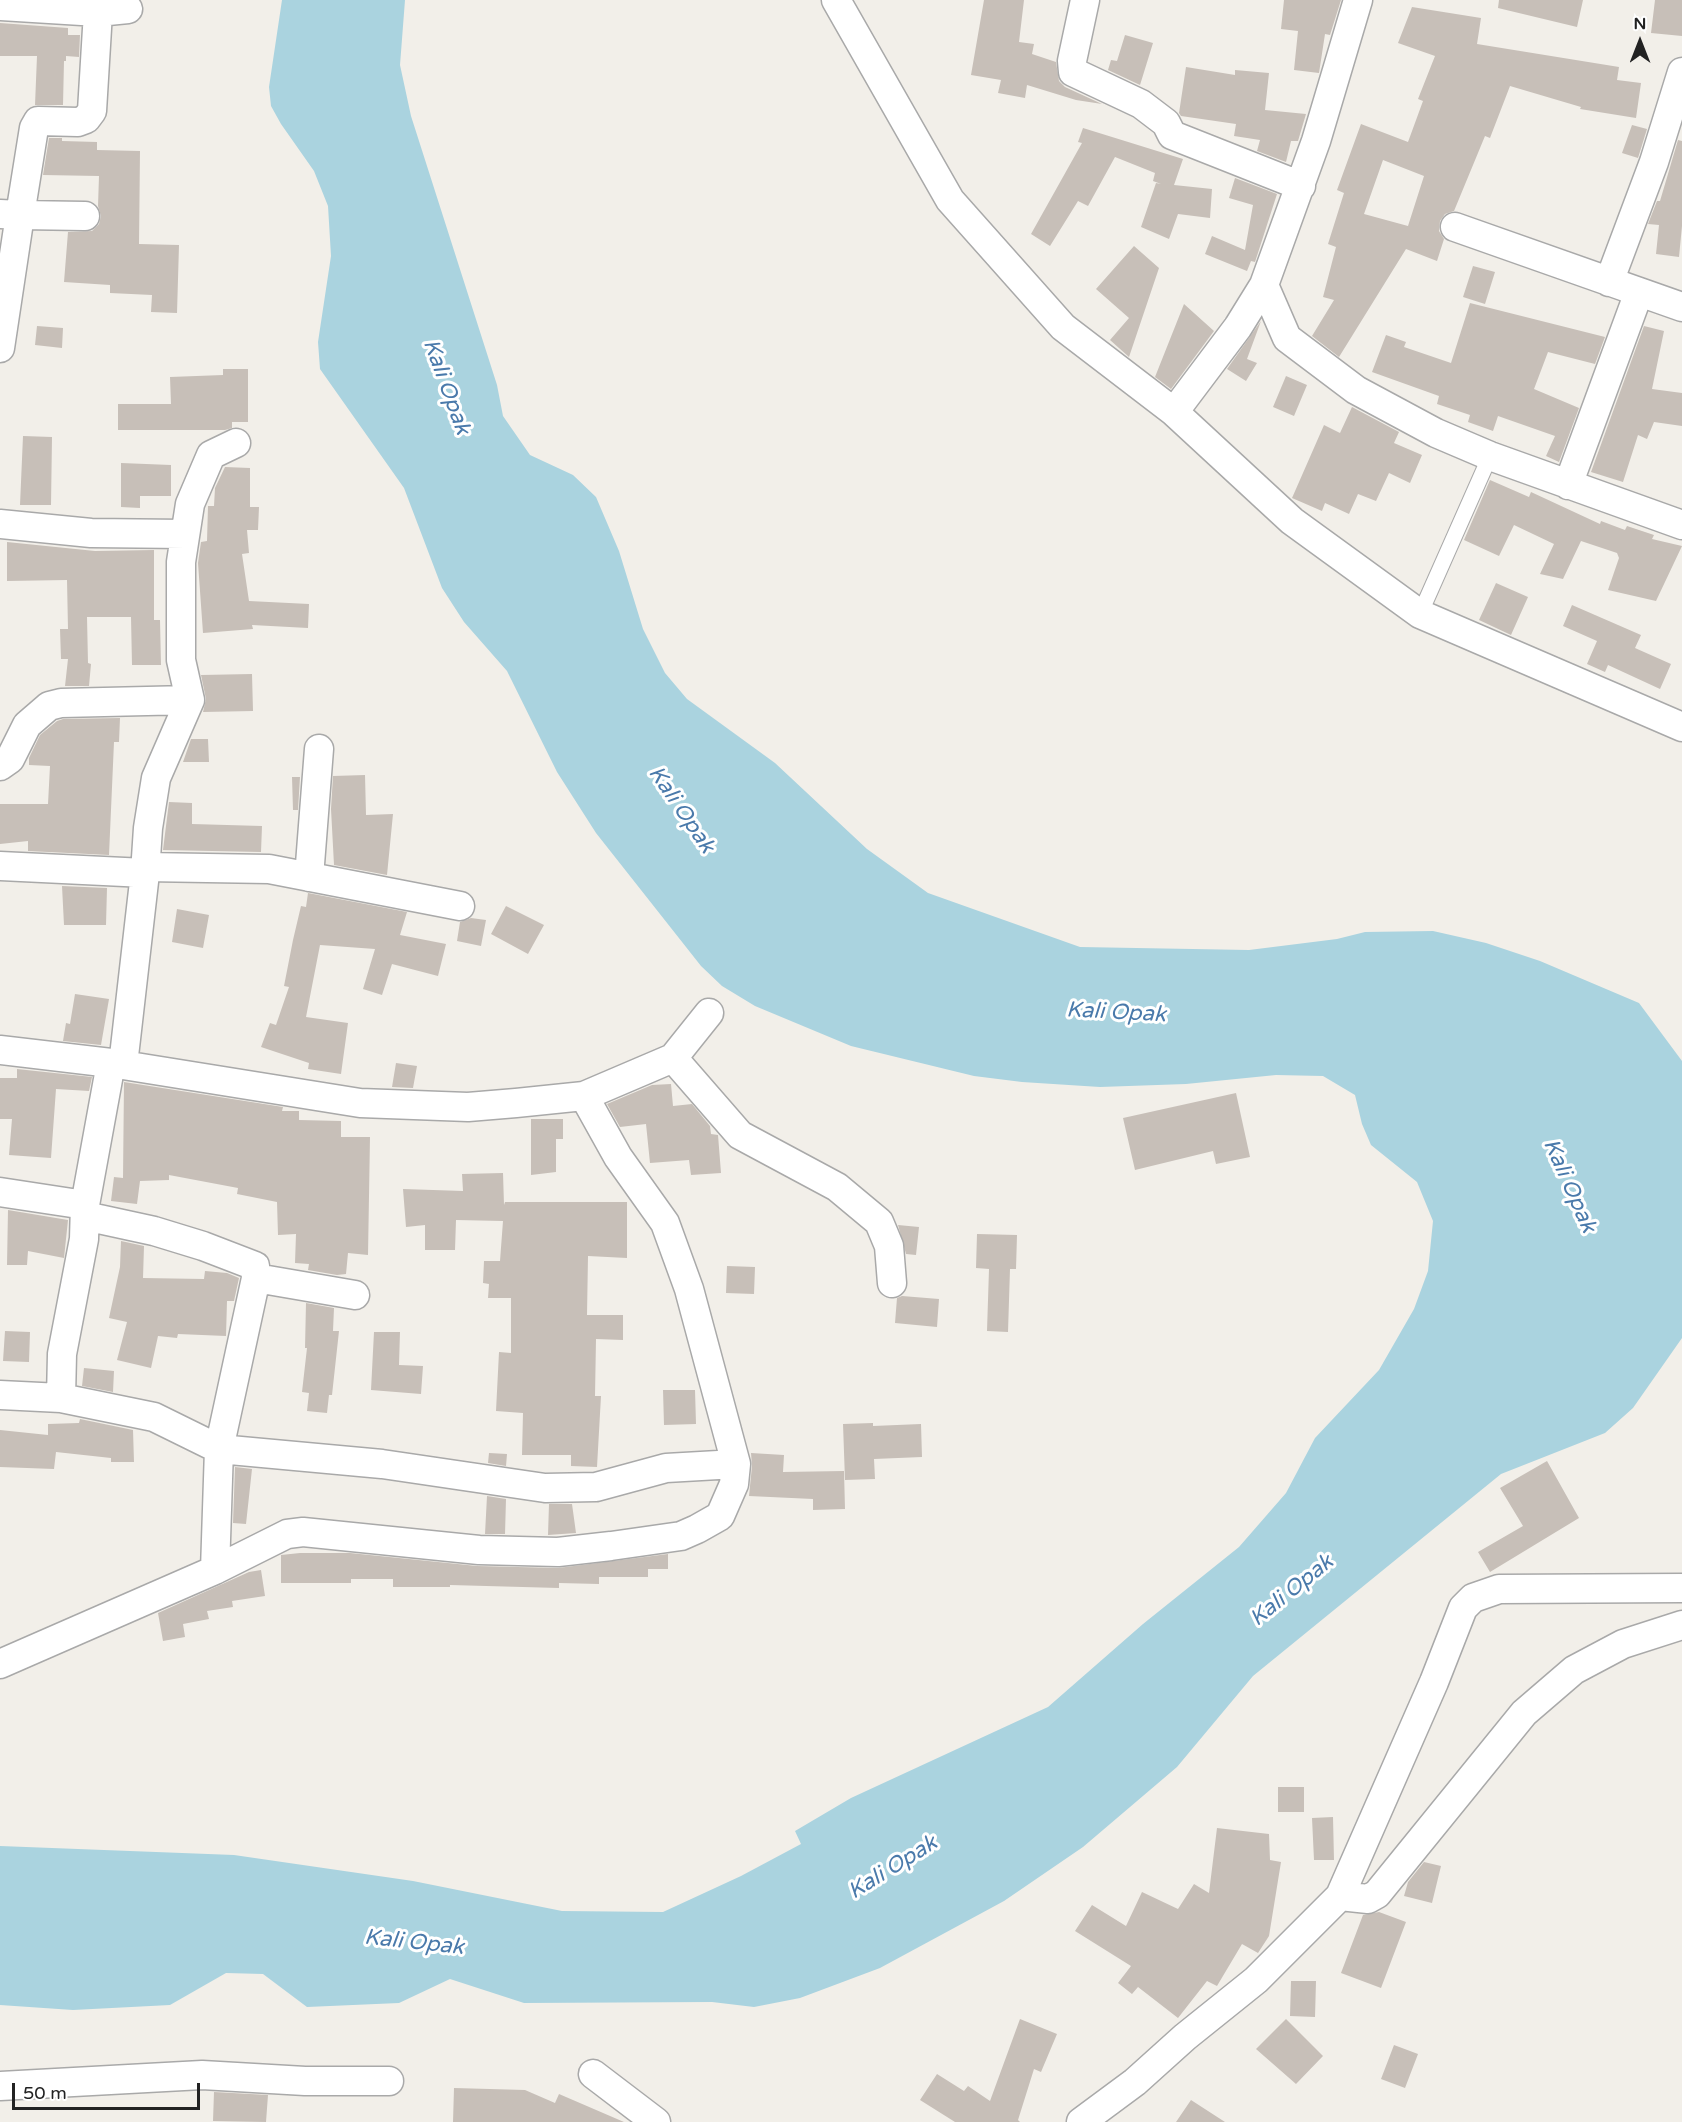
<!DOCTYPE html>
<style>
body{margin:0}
#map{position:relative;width:1682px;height:2122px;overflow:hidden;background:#f2efe9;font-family:"Varela Round",sans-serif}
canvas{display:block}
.north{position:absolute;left:1610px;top:12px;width:60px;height:60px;-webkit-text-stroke:4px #fff;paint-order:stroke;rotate:0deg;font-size:16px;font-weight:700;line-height:24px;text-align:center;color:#222}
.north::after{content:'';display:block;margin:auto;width:21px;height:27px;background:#222;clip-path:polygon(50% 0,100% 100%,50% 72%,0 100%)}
.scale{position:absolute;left:12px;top:2083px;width:188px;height:27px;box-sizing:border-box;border:3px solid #222;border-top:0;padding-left:8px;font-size:18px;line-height:21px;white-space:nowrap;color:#222;-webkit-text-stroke:4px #fff;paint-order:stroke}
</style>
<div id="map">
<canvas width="1682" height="2122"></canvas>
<div class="north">N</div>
<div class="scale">50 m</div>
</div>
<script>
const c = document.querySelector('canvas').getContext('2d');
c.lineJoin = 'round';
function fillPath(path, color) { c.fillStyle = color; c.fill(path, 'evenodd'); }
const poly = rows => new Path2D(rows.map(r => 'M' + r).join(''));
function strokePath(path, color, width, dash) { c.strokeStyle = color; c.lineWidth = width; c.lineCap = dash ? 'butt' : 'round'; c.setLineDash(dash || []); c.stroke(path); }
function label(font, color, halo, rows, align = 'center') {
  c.font = font + ' "Varela Round",sans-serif'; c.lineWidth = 6; c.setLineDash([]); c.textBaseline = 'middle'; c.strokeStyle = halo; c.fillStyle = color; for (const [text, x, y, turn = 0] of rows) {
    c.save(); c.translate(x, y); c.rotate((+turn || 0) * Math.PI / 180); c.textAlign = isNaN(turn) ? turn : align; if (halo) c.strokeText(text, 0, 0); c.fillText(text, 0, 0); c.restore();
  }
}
fillPath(poly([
 [282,0,405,0,400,65,411,116,497,385,503,416,530,455,573,475,596,497,619,551,643,629,665,673,687,699,775,763,867,849,928,893,1080,947,1249,950,1337,939,1365,932,1433,931,1486,943,1540,961,1639,1003,1682,1061,1682,1338,1633,1408,1605,1433,1501,1474,1253,1676,1177,1767,1083,1847,1004,1901,880,1968,800,1998,754,2007,712,2002,524,2003,450,1979,399,2003,307,2007,263,1974,226,1973,170,2005,73,2010,0,2005,0,1846,234,1855,413,1881,562,1911,663,1912,741,1876,801,1844,795,1831,851,1798,1048,1707,1143,1624,1239,1547,1286,1493,1315,1438,1379,1370,1414,1309,1428,1271,1433,1221,1417,1182,1371,1145,1362,1124,1355,1095,1323,1076,1276,1075,1186,1084,1100,1087,1022,1082,974,1076,851,1046,755,1006,722,986,701,966,596,833,557,772,507,671,464,622,442,588,404,488,320,369,318,342,331,256,328,206,314,171,281,124,271,106,269,87]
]), '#aad3df');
fillPath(poly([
 [984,0,1024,0,1019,42,1034,44,1032,54,1056,62,1059,81,1065,87,1102,104,1076,100,1027,85,1025,98,998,93,1001,80,971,75],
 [1284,0,1341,0,1330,35,1325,34,1319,73,1294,70,1298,31,1281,29],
 [1499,0,1583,0,1577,27,1498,8],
 [1655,0,1682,0,1682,36,1651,33],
 [1412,7,1481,18,1477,44,1619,67,1617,80,1641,83,1636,118,1580,109,1581,107,1510,86,1490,138,1485,136,1454,211,1445,214,1440,221,1439,231,1444,239,1437,261,1406,249,1339,357,1312,336,1334,300,1323,297,1336,247,1328,244,1344,193,1337,190,1361,124,1408,142,1423,101,1418,99,1435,56,1398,43],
 [1383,160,1424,176,1408,226,1364,214],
 [0,23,68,28,68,35,80,35,79,57,66,56,66,61,64,61,63,105,35,105,37,56,0,56],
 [1125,35,1153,43,1140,85,1108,70,1111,60,1117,61],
 [1186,67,1235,75,1235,70,1269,73,1265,110,1306,114,1298,141,1291,141,1286,162,1257,151,1260,140,1234,136,1236,124,1181,116,1179,113],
 [1632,125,1647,129,1638,158,1622,153],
 [1083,128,1183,159,1174,185,1212,189,1210,218,1178,214,1169,239,1141,227,1156,183,1161,184,1153,181,1155,173,1115,157,1088,206,1078,201,1050,246,1031,234,1082,143,1078,142],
 [49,138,62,138,62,141,97,142,97,150,140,151,139,244,179,245,177,313,151,312,152,295,110,293,110,285,64,282,68,232,92,231,99,224,101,216,98,206,99,176,43,175],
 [1678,140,1682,141,1682,226,1679,257,1656,254,1659,225,1648,224,1657,201,1660,201],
 [1235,178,1277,194,1255,262,1251,261,1247,271,1205,254,1212,236,1245,250,1253,205,1229,198],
 [1134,246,1159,268,1129,357,1110,340,1129,318,1096,289],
 [1473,266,1495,272,1485,304,1463,297],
 [1470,303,1605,337,1595,364,1548,352,1534,389,1579,408,1559,462,1546,456,1555,436,1498,416,1493,431,1468,422,1470,415,1437,404,1439,396,1372,372,1386,335,1406,342,1404,347,1451,363],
 [1184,304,1214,331,1171,389,1155,377],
 [1261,321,1247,359,1257,363,1246,381,1227,369],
 [37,326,63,328,62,348,35,345],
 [1644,326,1664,331,1652,389,1682,393,1682,426,1654,422,1647,439,1638,435,1623,482,1591,472],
 [223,369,248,369,248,422,232,422,232,428,225,430,118,430,118,404,171,404,170,377,223,375],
 [1286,376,1307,385,1294,416,1273,407],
 [1352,407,1399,432,1394,443,1422,455,1410,483,1389,473,1376,501,1358,494,1349,514,1325,503,1322,511,1292,498,1324,425,1340,433],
 [23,436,52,437,51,505,20,505],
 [121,463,171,465,171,496,140,496,140,508,121,507],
 [225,467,250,468,250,507,259,507,258,530,247,530,249,553,242,554,249,601,309,604,308,628,252,625,253,629,203,633,198,563,201,542,207,541,208,506,214,506,215,488],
 [1490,480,1529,497,1531,492,1600,524,1601,521,1625,530,1627,526,1654,535,1652,539,1682,546,1656,601,1608,590,1619,558,1617,553,1581,541,1563,579,1540,574,1554,544,1514,525,1499,556,1464,540],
 [7,542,95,551,154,550,154,620,160,620,161,665,132,665,131,617,87,617,88,663,91,664,89,686,65,686,68,659,61,659,60,629,68,629,67,580,7,581],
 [1496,583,1528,597,1511,635,1479,620],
 [1572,605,1641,635,1635,648,1671,664,1660,689,1608,665,1605,672,1587,664,1597,641,1563,626],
 [252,674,253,711,203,712,206,699,201,675],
 [120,718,119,742,114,742,109,855,28,851,28,841,0,844,0,804,48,804,50,766,29,765,29,758,40,735,57,721,63,719],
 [191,739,208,739,209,762,183,762],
 [365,775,366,815,393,814,387,875,334,865,331,809,333,776],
 [292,777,300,777,298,810,293,810],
 [169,802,192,803,192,824,262,826,261,852,163,850],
 [62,886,107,888,106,925,64,925],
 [308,893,407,912,400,935,446,944,438,976,392,964,382,995,363,989,375,949,320,945,306,1017,348,1023,341,1074,308,1069,309,1063,261,1047,270,1023,276,1025,289,987,284,986,293,940,301,906,306,907],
 [506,906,544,925,528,954,491,934],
 [177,909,209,915,203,948,172,942],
 [471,918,486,920,481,946,457,941,460,922],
 [75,994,109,999,101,1045,63,1041,66,1023,70,1024],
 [396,1063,417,1066,413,1088,392,1087],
 [17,1069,92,1077,89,1091,56,1089,51,1158,9,1155,12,1119,0,1119,0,1078,17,1078],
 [124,1082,283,1107,282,1111,299,1111,299,1120,341,1121,341,1137,370,1137,368,1255,348,1253,346,1274,337,1275,308,1270,309,1264,295,1263,296,1234,278,1235,277,1202,237,1194,238,1188,169,1175,169,1180,140,1181,137,1204,111,1201,114,1177,123,1178],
 [671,1084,673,1106,692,1104,710,1126,711,1134,718,1135,721,1173,691,1175,689,1160,650,1163,646,1124,620,1127,607,1104,652,1085],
 [1236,1093,1250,1157,1216,1164,1213,1151,1135,1170,1123,1118],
 [531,1119,563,1119,563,1139,556,1139,556,1172,531,1175],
 [503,1173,504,1205,505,1202,627,1202,627,1258,588,1256,587,1315,623,1315,623,1340,596,1339,595,1396,601,1396,597,1467,571,1466,571,1455,522,1455,523,1413,496,1411,499,1352,511,1353,511,1298,488,1298,489,1284,483,1283,484,1261,500,1261,503,1221,456,1220,455,1250,425,1250,425,1225,406,1227,403,1189,463,1191,462,1174],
 [8,1210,68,1220,64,1258,28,1251,27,1265,7,1265],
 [898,1225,919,1227,916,1255,906,1254],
 [977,1234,1017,1235,1016,1269,1010,1269,1008,1332,987,1331,989,1269,976,1268],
 [121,1241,144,1246,143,1278,204,1279,205,1271,227,1273,239,1278,234,1301,227,1301,226,1336,178,1334,177,1338,158,1336,151,1368,117,1360,127,1322,109,1318,120,1267],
 [727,1266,755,1267,754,1294,726,1293],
 [902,1296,939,1299,937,1327,895,1323,897,1298],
 [306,1303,334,1308,333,1331,339,1331,332,1395,329,1395,327,1413,307,1411,309,1393,302,1392,307,1348,305,1348],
 [5,1331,30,1332,29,1362,3,1361],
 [374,1332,400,1332,399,1365,423,1366,421,1394,371,1390],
 [84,1368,114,1371,113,1392,82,1386],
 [663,1390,695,1390,696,1424,664,1425],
 [80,1419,133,1430,134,1462,111,1462,111,1458,56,1452,54,1469,0,1467,0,1430,48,1435,48,1424,79,1423],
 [873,1423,873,1426,921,1424,922,1457,874,1459,875,1479,845,1480,843,1424],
 [489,1453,507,1454,506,1466,488,1463],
 [751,1453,784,1455,783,1472,844,1471,845,1509,813,1510,813,1499,749,1496,752,1466],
 [1547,1461,1579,1518,1490,1572,1478,1552,1523,1526,1500,1488],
 [235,1467,252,1469,246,1524,233,1523],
 [487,1496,506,1499,505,1534,485,1534],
 [549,1504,572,1504,576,1533,548,1535],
 [300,1553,350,1553,477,1566,558,1568,668,1554,668,1569,648,1569,648,1577,599,1577,599,1584,559,1583,559,1588,450,1585,450,1587,393,1587,393,1579,351,1579,351,1583,281,1583,281,1555],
 [261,1570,265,1596,232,1601,233,1607,207,1611,209,1619,183,1624,185,1637,163,1641,158,1613,249,1572],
 [1278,1787,1304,1787,1304,1812,1278,1812],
 [1333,1817,1334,1860,1314,1860,1312,1818],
 [1217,1828,1269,1834,1270,1860,1281,1862,1269,1936,1258,1953,1242,1944,1217,1986,1207,1981,1178,2018,1138,1987,1132,1994,1118,1983,1131,1966,1075,1931,1092,1905,1126,1926,1142,1892,1178,1909,1194,1884,1209,1893],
 [1424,1862,1441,1866,1432,1903,1404,1896,1408,1882],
 [1379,1912,1406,1922,1381,1988,1341,1973,1363,1915],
 [1291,1981,1316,1981,1315,2017,1290,2016],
 [1020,2019,1057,2034,1041,2072,1034,2069,1018,2120,1020,2122,955,2122,920,2100,937,2074,964,2091,968,2086,990,2101],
 [1286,2019,1323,2056,1296,2084,1256,2049],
 [1394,2045,1418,2054,1405,2088,1381,2079],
 [454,2088,525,2090,555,2103,559,2094,624,2122,453,2122],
 [214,2092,268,2095,266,2122,213,2121],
 [1191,2100,1225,2122,1176,2122]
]), '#c7bfb8');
const lane = poly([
 [1420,614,1490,456]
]);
const street = poly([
 [836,0,950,200,1063,327,1174,412,1292,521,1420,614,1682,727],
 [1085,0,1072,61,1073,72,1141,104,1166,123,1172,135,1301,186],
 [0,6,98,12,128,9],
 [0,214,20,215,34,128,38,121,78,122,86,119,92,111,98,12],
 [1455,227,1682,307],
 [1609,282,1654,162,1682,72],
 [1264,285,1287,338,1356,390,1436,433,1490,456,1682,525],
 [0,348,20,215,85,216],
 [1174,412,1238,327,1264,285,1316,141,1358,0],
 [1568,485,1639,292],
 [0,524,91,533,185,534],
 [0,766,10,759,27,725,49,706,61,703,190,700],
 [0,866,145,873,148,828,156,778,190,700,181,660,181,562,190,504,211,455,236,443],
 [145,867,269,869,460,906],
 [309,877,319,749],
 [0,1050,111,1063],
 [673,1058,740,1135,837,1187,879,1222,889,1246,892,1283],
 [123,1065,360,1103,468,1107,516,1103,584,1096,673,1058,709,1013],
 [584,1096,618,1157,665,1223,689,1289,736,1464],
 [0,1192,85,1205],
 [85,1216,154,1231,203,1246,255,1266,256,1278,219,1449,215,1570],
 [256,1278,355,1295],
 [0,1395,61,1398],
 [0,1664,215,1570,287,1534,303,1532,479,1550,558,1552,611,1546,681,1536,697,1529,720,1516,734,1484,736,1464,666,1468,596,1487,545,1488,382,1464,219,1449,154,1417,61,1398,62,1354,84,1239,85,1205,111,1063,123,1065,145,873],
 [1340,1896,1368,1899,1377,1894,1524,1713,1574,1670,1623,1644,1682,1625],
 [593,2074,656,2122],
 [0,2086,202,2075,305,2081,389,2081],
 [1081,2122,1135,2082,1185,2037,1256,1980,1340,1896,1434,1682,1463,1608,1473,1598,1499,1589,1682,1588]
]);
strokePath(lane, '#a9a9a9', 17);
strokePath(street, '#a9a9a9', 31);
strokePath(lane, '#fff', 15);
strokePath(street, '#fff', 28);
label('italic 22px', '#4a7aab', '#fff', [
 ["Kali Opak",446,387,70],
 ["Kali Opak",681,810,56],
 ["Kali Opak",1116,1013,3],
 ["Kali Opak",1569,1186,66],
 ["Kali Opak",1292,1591,-39],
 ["Kali Opak",893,1868,-32],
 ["Kali Opak",414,1943,6]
]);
</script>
